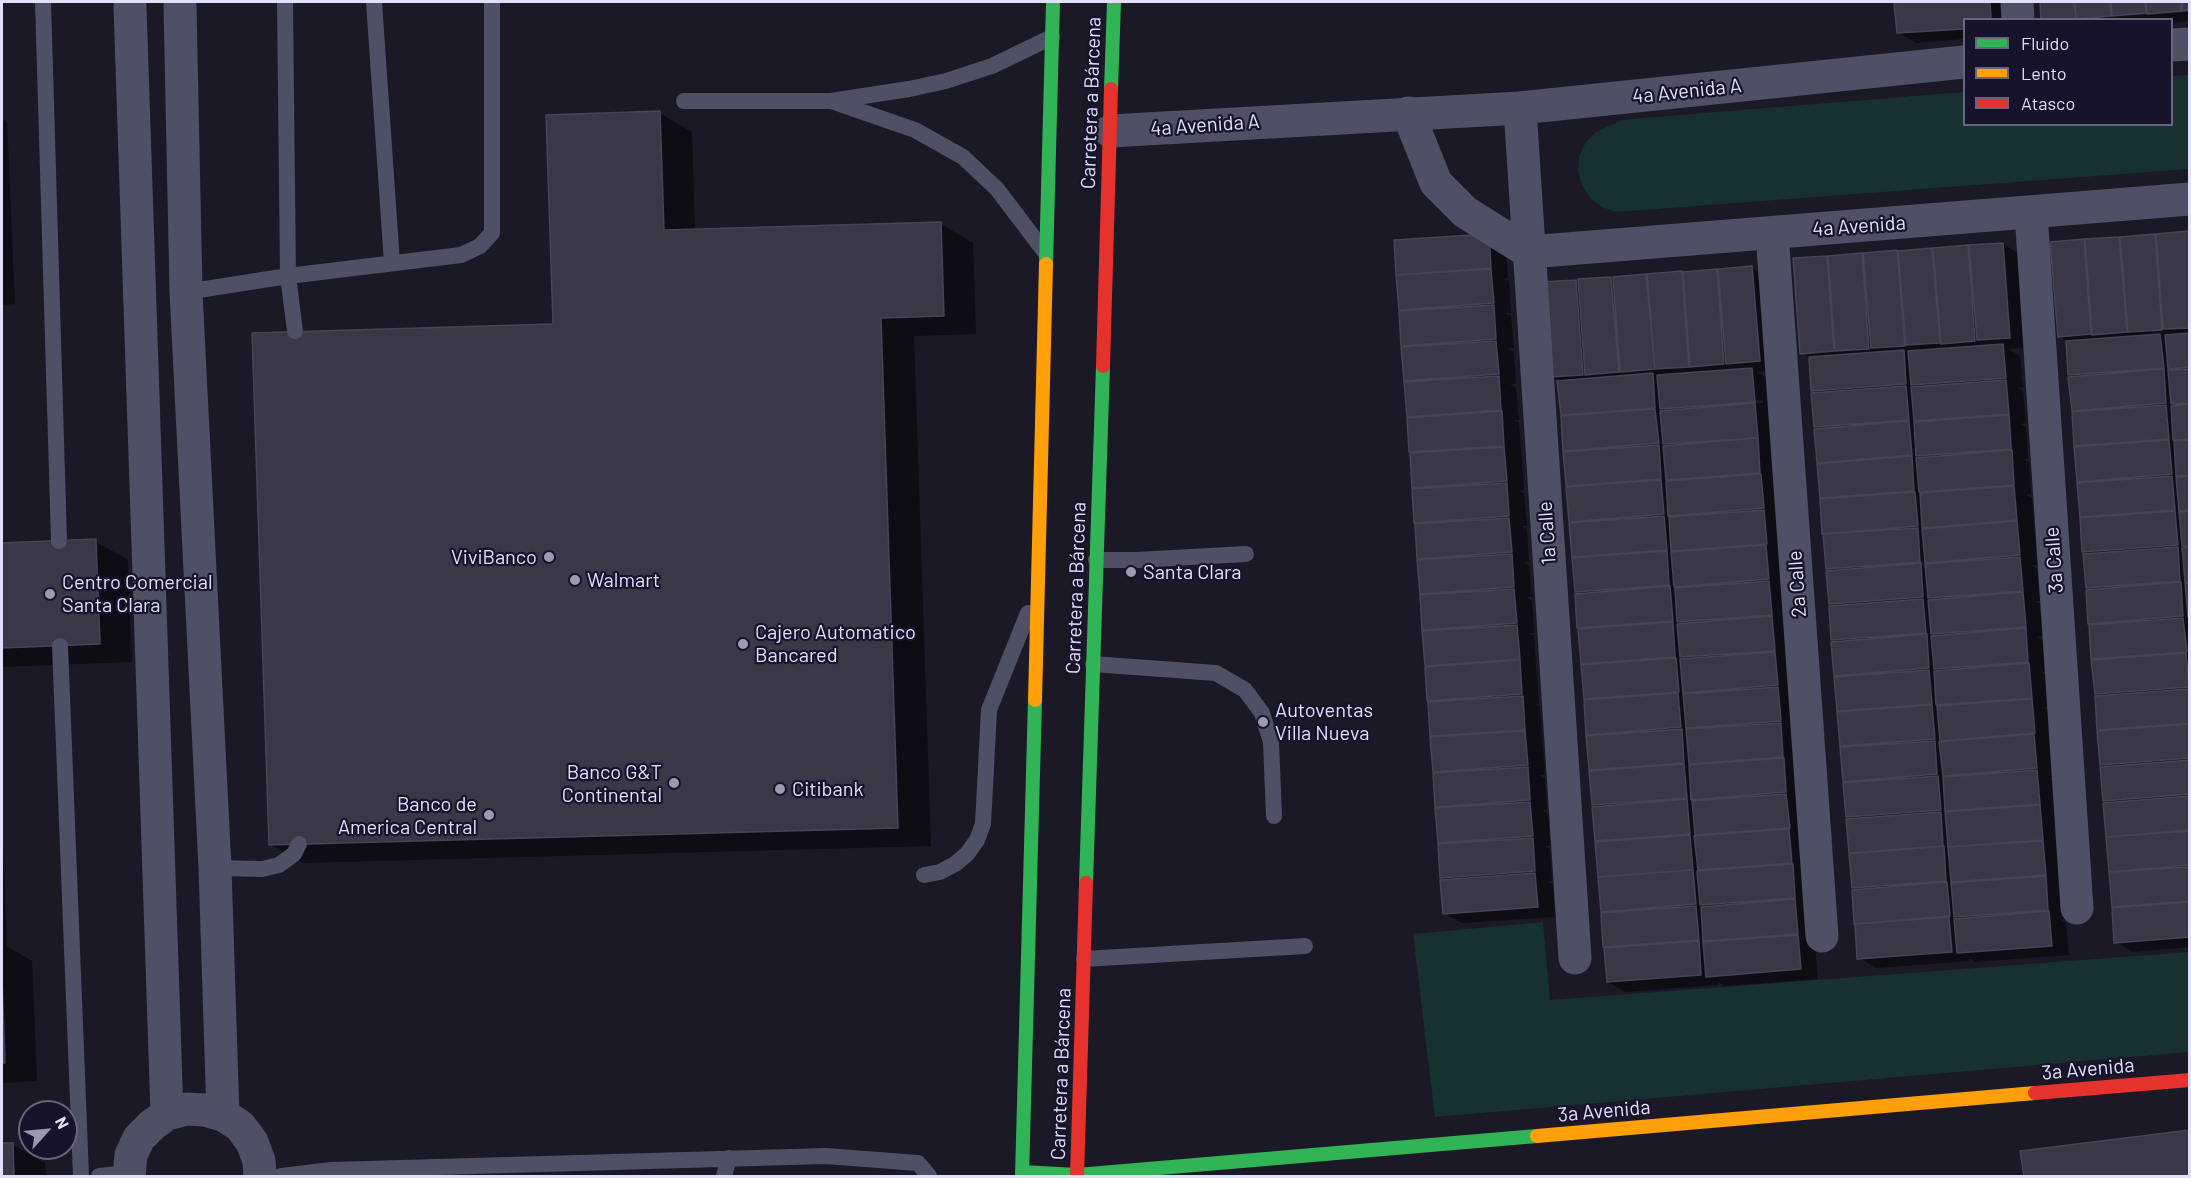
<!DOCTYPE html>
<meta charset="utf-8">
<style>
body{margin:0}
#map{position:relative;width:2191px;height:1178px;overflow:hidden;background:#1a1925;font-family:Barlow,sans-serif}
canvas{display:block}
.frame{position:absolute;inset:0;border:3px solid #e2dffd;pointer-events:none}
.legend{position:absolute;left:1963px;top:18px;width:210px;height:108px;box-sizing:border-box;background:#17132b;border:2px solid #68657f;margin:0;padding:8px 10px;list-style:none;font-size:18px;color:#e2dffd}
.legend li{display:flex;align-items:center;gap:12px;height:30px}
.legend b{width:30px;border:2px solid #68657f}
.north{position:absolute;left:18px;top:1100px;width:60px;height:60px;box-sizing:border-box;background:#17132b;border:2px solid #68657f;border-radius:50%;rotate:63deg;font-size:16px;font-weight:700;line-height:24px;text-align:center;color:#e2dffd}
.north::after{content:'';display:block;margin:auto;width:21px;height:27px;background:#9c9ab1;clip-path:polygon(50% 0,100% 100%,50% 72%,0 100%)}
</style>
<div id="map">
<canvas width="2191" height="1178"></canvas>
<div class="frame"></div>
<ul class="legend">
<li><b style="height:8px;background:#30b455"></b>Fluido</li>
<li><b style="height:8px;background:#ff9f0a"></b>Lento</li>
<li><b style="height:8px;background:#e5322d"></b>Atasco</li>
</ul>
<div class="north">N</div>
</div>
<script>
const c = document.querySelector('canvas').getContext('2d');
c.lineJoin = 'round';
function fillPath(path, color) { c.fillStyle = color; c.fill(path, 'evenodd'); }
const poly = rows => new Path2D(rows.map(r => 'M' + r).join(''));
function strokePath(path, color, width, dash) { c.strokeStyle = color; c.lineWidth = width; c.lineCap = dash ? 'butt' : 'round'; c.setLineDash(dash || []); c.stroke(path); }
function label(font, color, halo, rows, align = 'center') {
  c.font = font + ' Barlow,sans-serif'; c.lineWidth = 4.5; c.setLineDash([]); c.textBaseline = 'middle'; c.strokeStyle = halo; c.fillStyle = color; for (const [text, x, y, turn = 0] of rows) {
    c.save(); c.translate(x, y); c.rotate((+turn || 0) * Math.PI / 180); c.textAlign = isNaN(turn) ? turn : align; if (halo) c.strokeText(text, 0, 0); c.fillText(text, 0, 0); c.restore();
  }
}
fillPath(poly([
 [2189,75,2189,169,1616,212,1602,207,1590,198,1582,185,1578,171,1579,156,1586,142,1596,132,1620,121,1630,119,1964,92,1964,124,2172,124,2172,76],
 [1543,922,1550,1000,2189,952,2189,1052,1435,1117,1413,934]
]), '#173131');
fillPath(poly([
 [1896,2,2001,2,2007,20,1964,20,1964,39,1916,43,1898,32],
 [2041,2,2190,2,2190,9,2129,13,2129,16,2190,12,2190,21,2172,23,2172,20,2043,20],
 [659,113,692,132,695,231,941,224,973,243,976,334,914,336,931,846,303,863,270,844,555,326],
 [2,118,7,122,15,304,2,305],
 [2189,233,2190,947,2133,952,2116,942,2119,909,2113,906,2105,804,2110,803,2104,800,2106,768,2101,765,2096,697,2102,697,2096,693,2098,661,2093,658,2095,626,2090,623,2093,590,2087,587,2089,555,2084,552,2079,484,2084,484,2078,481,2081,448,2075,445,2079,413,2073,410,2076,378,2070,374,2067,341,2059,336,2051,243,2118,238,2122,241,2122,238],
 [1395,242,1506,245,1508,278,1504,279,1509,281,1511,313,1505,313,1511,316,1514,348,1508,349,1514,352,1516,384,1510,384,1516,388,1519,420,1514,420,1519,423,1524,490,1518,491,1524,494,1527,526,1521,526,1527,529,1529,562,1523,562,1529,565,1532,597,1526,597,1532,601,1534,633,1529,633,1534,636,1539,704,1535,704,1540,707,1545,775,1539,775,1545,778,1547,810,1542,810,1548,814,1550,846,1544,846,1550,849,1552,881,1547,881,1553,885,1555,917,1462,923,1444,913,1448,881,1442,877,1445,845,1439,842,1443,809,1437,806,1432,739,1436,738,1431,735,1434,703,1429,700,1424,633,1430,632,1424,629,1427,596,1421,593,1425,561,1419,558,1421,525,1415,522,1420,490,1414,487,1415,454,1410,451,1413,419,1408,416,1411,383,1405,380,1409,348,1403,345,1406,312,1400,309],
 [2003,244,2020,254,2027,347,2008,349,2020,356,2023,387,2017,388,2023,391,2026,423,2020,424,2026,427,2028,459,2023,459,2029,462,2031,494,2026,495,2032,498,2037,565,2031,565,2037,569,2040,601,2035,601,2040,604,2043,636,2037,637,2043,640,2045,672,2041,672,2046,675,2049,707,2043,707,2049,711,2054,778,2049,778,2054,782,2066,919,2061,920,2066,923,2069,955,1976,962,1969,958,1969,961,1876,968,1859,958,1853,891,1859,890,1853,887,1848,820,1853,820,1847,816,1839,714,1844,713,1839,710,1833,643,1839,643,1833,639,1836,607,1830,603,1833,572,1827,568,1821,501,1827,500,1821,497,1816,430,1821,430,1816,426,1819,394,1813,390,1811,358,1802,353,1826,257,1830,260,1862,255,1865,257,1865,254],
 [2008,426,2011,426,2013,456,2010,457],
 [1915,557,1927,564,1927,568,1913,560],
 [1752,268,1770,278,1777,371,1757,372,1769,379,1772,411,1767,412,1772,415,1777,482,1773,483,1778,486,1781,518,1775,518,1781,522,1786,589,1781,589,1786,592,1818,979,1725,986,1718,982,1718,985,1626,992,1608,982,1610,949,1605,946,1608,914,1602,911,1603,843,1597,840,1599,808,1593,804,1588,737,1594,737,1588,734,1582,667,1588,666,1582,663,1584,630,1579,627,1582,595,1576,591,1571,524,1576,524,1571,521,1573,488,1567,485,1571,453,1565,450,1568,417,1562,414,1559,381,1551,376,1576,281,1579,283,1611,278,1615,280,1614,278],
 [1763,400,1763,403,1676,409,1676,406],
 [95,541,128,560,132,662,2,667,2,545],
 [2,813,7,946,32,961,37,1081,2,1083],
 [2190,1131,2190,1176,2025,1176,2022,1153],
 [12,1144,45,1163,46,1176,2,1176,2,1145]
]), '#0007');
const building = poly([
 [1894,2,1990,2,1991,20,1964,20,1964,29,1897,33,1894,2],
 [2040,2,2074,2,2076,19,2041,20,2040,2],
 [2075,2,2110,2,2111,16,2076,19,2075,2],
 [2111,2,2145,2,2146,13,2112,16,2111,2],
 [2146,2,2181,2,2181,11,2147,14,2146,2],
 [2182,2,2190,2,2190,10,2182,11,2182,2],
 [660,111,664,230,941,222,944,316,881,318,898,828,269,845,252,333,553,324,546,115,660,111],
 [2189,231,2190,328,2163,329,2156,234,2189,231],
 [1489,234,1491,268,1396,275,1394,240,1489,234],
 [2155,234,2162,330,2128,332,2120,237,2155,234],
 [2119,237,2127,332,2092,335,2085,239,2119,237],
 [2084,239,2091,334,2058,337,2050,242,2084,239],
 [2003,243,2010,338,1977,340,1969,245,2003,243],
 [1968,245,1975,341,1941,344,1933,248,1968,245],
 [1932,248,1940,343,1906,345,1898,251,1932,248],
 [1897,250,1905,346,1871,348,1863,253,1897,250],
 [1862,253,1869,349,1835,351,1828,256,1862,253],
 [1827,256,1834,351,1800,354,1793,258,1827,256],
 [1752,266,1760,361,1726,364,1718,269,1752,266],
 [1491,269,1494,303,1399,310,1396,275,1491,269],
 [1717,269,1724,364,1690,367,1683,272,1717,269],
 [1682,271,1689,367,1655,369,1647,274,1682,271],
 [1646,274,1655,369,1620,372,1613,277,1646,274],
 [1611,277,1619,372,1585,375,1578,279,1611,277],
 [1576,280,1583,375,1549,377,1542,282,1576,280],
 [1494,305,1496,339,1401,346,1399,311,1494,305],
 [2190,333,2190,367,2168,369,2165,335,2190,333],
 [2160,334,2164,368,2068,375,2066,341,2160,334],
 [1496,341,1499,374,1404,381,1401,347,1496,341],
 [2003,344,2006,378,1911,385,1908,351,2003,344],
 [1904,350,1906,384,1811,391,1809,357,1904,350],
 [1752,368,1755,402,1660,409,1657,375,1752,368],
 [2164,369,2166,403,2072,411,2068,377,2164,369],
 [2190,369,2190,403,2171,404,2168,370,2190,369],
 [1653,373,1655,408,1561,415,1557,381,1653,373],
 [1499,376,1501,410,1407,417,1404,382,1499,376],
 [2006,380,2009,414,1914,421,1911,387,2006,380],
 [1906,386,1909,420,1814,427,1811,393,1906,386],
 [1755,403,1758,438,1663,444,1660,411,1755,403],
 [2190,404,2190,439,2173,440,2171,406,2190,404],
 [2166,405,2169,439,2074,446,2072,412,2166,405],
 [1655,409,1659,443,1563,451,1561,416,1655,409],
 [1502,411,1504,446,1409,452,1407,418,1502,411],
 [2009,415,2011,449,1916,456,1914,422,2009,415],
 [1909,421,1912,455,1817,463,1814,429,1909,421],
 [1758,438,1760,473,1666,480,1663,446,1758,438],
 [2169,440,2172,474,2077,482,2074,447,2169,440],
 [2190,440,2190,475,2176,476,2174,441,2190,440],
 [1659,445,1661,479,1566,486,1563,452,1659,445],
 [1504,447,1507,481,1412,488,1410,453,1504,447],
 [2012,450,2014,485,1919,492,1916,458,2012,450],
 [1912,456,1914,491,1820,498,1817,464,1912,456],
 [1761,474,1764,508,1668,516,1666,481,1761,474],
 [2172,476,2175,510,2080,517,2077,483,2172,476],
 [2190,476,2190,510,2179,511,2176,477,2190,476],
 [1661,480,1664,514,1569,522,1566,487,1661,480],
 [1507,483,1509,516,1414,523,1412,489,1507,483],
 [2014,486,2017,520,1922,528,1920,493,2014,486],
 [1915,492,1918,526,1822,534,1820,499,1915,492],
 [1764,510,1767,544,1671,551,1669,517,1764,510],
 [2175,511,2178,545,2082,552,2080,518,2175,511],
 [2190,511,2190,546,2182,546,2179,512,2190,511],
 [1664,516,1667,550,1572,557,1569,523,1664,516],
 [1509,518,1512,552,1417,559,1415,524,1509,518],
 [2017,521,2020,555,1925,563,1922,529,2017,521],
 [1918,528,1920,562,1826,569,1823,534,1918,528],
 [96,539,100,644,2,648,2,543,96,539],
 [1766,545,1769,579,1674,587,1671,552,1766,545],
 [2178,547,2180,581,2086,588,2083,554,2178,547],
 [2190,547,2190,582,2185,582,2182,548,2190,547],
 [1667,551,1669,585,1575,592,1572,558,1667,551],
 [1512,554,1514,587,1420,594,1417,560,1512,554],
 [2020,557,2023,591,1928,598,1925,564,2020,557],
 [1921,563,1923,597,1829,604,1826,571,1921,563],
 [1769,581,1772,615,1677,622,1675,588,1769,581],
 [2181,582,2183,616,2088,624,2086,590,2181,582],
 [2185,583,2190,583,2190,617,2188,617,2185,583],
 [1670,586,1673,621,1577,628,1575,594,1670,586],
 [1514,589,1517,623,1422,630,1420,595,1514,589],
 [2023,592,2026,627,1931,634,1928,600,2023,592],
 [1923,599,1926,633,1831,640,1829,606,1923,599],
 [1772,616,1775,651,1680,657,1677,624,1772,616],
 [2183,618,2187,652,2091,659,2089,625,2183,618],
 [1673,622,1675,657,1581,664,1578,629,1673,622],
 [1517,625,1520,659,1425,666,1422,631,1517,625],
 [2026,628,2028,662,1934,669,1931,636,2026,628],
 [1927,634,1929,668,1834,676,1831,642,1927,634],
 [1775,652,1778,685,1683,693,1680,659,1775,652],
 [2186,653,2189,687,2095,694,2091,660,2186,653],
 [1676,658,1679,692,1584,699,1581,665,1676,658],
 [1520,660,1522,694,1427,701,1425,667,1520,660],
 [2029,663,2032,698,1936,705,1934,671,2029,663],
 [1929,670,1932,704,1837,711,1834,677,1929,670],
 [1778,687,1781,721,1686,728,1683,694,1778,687],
 [2189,689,2190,723,2097,730,2095,696,2189,689],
 [1678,693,1681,727,1586,735,1584,700,1678,693],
 [1523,696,1525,730,1430,736,1428,702,1523,696],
 [2032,699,2035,733,1940,741,1937,706,2032,699],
 [1932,705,1935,739,1840,746,1837,712,1932,705],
 [1781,723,1783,757,1689,764,1686,729,1781,723],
 [2190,724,2190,758,2100,765,2097,731,2190,724],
 [1682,729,1684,763,1589,770,1586,736,1682,729],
 [1525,731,1528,765,1433,772,1430,737,1525,731],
 [2034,734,2037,768,1943,776,1939,742,2034,734],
 [1935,741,1937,774,1843,782,1840,747,1935,741],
 [1784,758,1786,792,1691,800,1689,765,1784,758],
 [2190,760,2190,794,2103,801,2100,767,2190,760],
 [1684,764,1687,798,1592,805,1589,771,1684,764],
 [1528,767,1530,800,1435,807,1433,773,1528,767],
 [2037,770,2040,804,1945,811,1943,777,2037,770],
 [1938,776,1941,810,1846,817,1843,783,1938,776],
 [1786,794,1790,828,1695,835,1692,801,1786,794],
 [2190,796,2190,830,2106,837,2103,803,2190,796],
 [1687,799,1690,834,1595,841,1592,807,1687,799],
 [1530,802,1533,836,1438,843,1435,808,1530,802],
 [2040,805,2043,840,1948,847,1945,812,2040,805],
 [1941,812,1943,846,1849,853,1846,819,1941,812],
 [1789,829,1792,863,1698,870,1694,836,1789,829],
 [2190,831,2190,865,2109,872,2106,837,2190,831],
 [1690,835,1693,870,1598,877,1595,842,1690,835],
 [1533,838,1535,871,1440,878,1438,844,1533,838],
 [2043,841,2046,875,1951,882,1948,847,2043,841],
 [1944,846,1946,881,1852,888,1849,854,1944,846],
 [1793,864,1795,898,1700,905,1697,871,1793,864],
 [2190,867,2190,901,2112,907,2109,872,2190,867],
 [1693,870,1696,904,1601,912,1598,877,1693,870],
 [1535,873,1538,907,1443,914,1440,880,1535,873],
 [2046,876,2048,910,1954,917,1951,883,2046,876],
 [1947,882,1950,916,1854,924,1852,890,1947,882],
 [1795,899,1798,934,1703,941,1701,907,1795,899],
 [2190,902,2190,937,2114,943,2112,908,2190,902],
 [1696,906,1699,940,1603,947,1601,913,1696,906],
 [2049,911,2052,946,1957,953,1954,919,2049,911],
 [1949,917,1952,952,1857,959,1855,924,1949,917],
 [1798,935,1801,969,1706,977,1703,942,1798,935],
 [1699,941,1701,975,1607,982,1604,948,1699,941],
 [2,978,5,1063,2,1063,2,978],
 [2190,1130,2190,1176,2024,1176,2020,1151,2190,1130],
 [2,1143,13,1143,14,1176,2,1176,2,1143]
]);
fillPath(building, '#3a3846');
strokePath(building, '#474457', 1.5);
strokePath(poly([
 [43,2,59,541],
 [374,2,392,263],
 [684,101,831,101,909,89,946,81,992,66,1052,37],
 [834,102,915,130,963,157,997,189,1044,251],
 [186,292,288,276,285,2],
 [295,331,288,276,461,255,480,246,492,233,492,2],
 [1096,560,1136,560,1246,554],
 [60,646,81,1176],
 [1093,664,1216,673,1245,690,1262,713,1271,742,1274,816],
 [215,868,262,869,279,865,294,854,299,844],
 [924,875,940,872,955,864,967,854,977,840,983,824,989,710,1028,613],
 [1084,959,1305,946],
 [99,1176,129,1173],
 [281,1176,331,1170,826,1156,918,1163,929,1176],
 [724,1176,729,1158]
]), '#4f4f65', 16);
strokePath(poly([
 [2017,2,2018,20],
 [180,6,186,292,215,868,223,1115],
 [130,7,167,1114],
 [2172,45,2190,44],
 [1520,108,1575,958],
 [1408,113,1436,183,1465,212,1529,252],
 [1110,131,1520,108,1964,62],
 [2031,213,2077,908],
 [1772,233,1822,936],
 [1529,252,2190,199],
 [129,1176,131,1155,139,1138,152,1125,167,1114,186,1109,205,1110,223,1115,240,1126,252,1142,259,1161,260,1176]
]), '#4f4f65', 33);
strokePath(poly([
 [1111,89,1114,2],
 [1046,264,1053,2],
 [1086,883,1103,366],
 [1022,1172,1077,1175,1537,1136],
 [1022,1176,1035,700]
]), '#30b455', 14);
strokePath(poly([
 [1035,700,1046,264],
 [1537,1136,2035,1093]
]), '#ff9f0a', 14);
strokePath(poly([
 [1103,366,1111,89],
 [2035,1093,2190,1080],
 [1077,1176,1086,883]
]), '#e5322d', 14);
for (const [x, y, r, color] of [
 [549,557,6,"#9c9ab1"],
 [1131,572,6,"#9c9ab1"],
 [575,580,6,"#9c9ab1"],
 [50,594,6,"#9c9ab1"],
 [743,644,6,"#9c9ab1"],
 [1263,722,6,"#9c9ab1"],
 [674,783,6,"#9c9ab1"],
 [780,789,6,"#9c9ab1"],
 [489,815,6,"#9c9ab1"]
]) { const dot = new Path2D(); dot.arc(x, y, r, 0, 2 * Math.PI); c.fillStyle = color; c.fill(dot); strokePath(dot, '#17132b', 2); }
label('20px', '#e2dffd', '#17132b', [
 ["4a Avenida A",1687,91,-6],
 ["Carretera a Bárcena",1091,103,-88],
 ["4a Avenida A",1205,125,-4],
 ["4a Avenida",1859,226,-4],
 ["1a Calle",1547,533,-94],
 ["3a Calle",2054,560,-94],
 ["2a Calle",1797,584,-94],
 ["Carretera a Bárcena",1076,588,-88],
 ["3a Avenida",2088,1069,-5],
 ["Carretera a Bárcena",1061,1074,-88],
 ["3a Avenida",1604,1111,-5]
]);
label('20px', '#e2dffd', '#17132b', [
 ["ViviBanco",537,557,"right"],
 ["Santa Clara",1143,572],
 ["Walmart",587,580],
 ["Centro Comercial",62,582],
 ["Santa Clara",62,605],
 ["Cajero Automatico",755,632],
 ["Bancared",755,655],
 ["Autoventas",1275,710],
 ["Villa Nueva",1275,733],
 ["Banco G&T",662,772,"right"],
 ["Continental",662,795,"right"],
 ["Citibank",792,789],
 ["Banco de",477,804,"right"],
 ["America Central",477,827,"right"]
], 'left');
</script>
